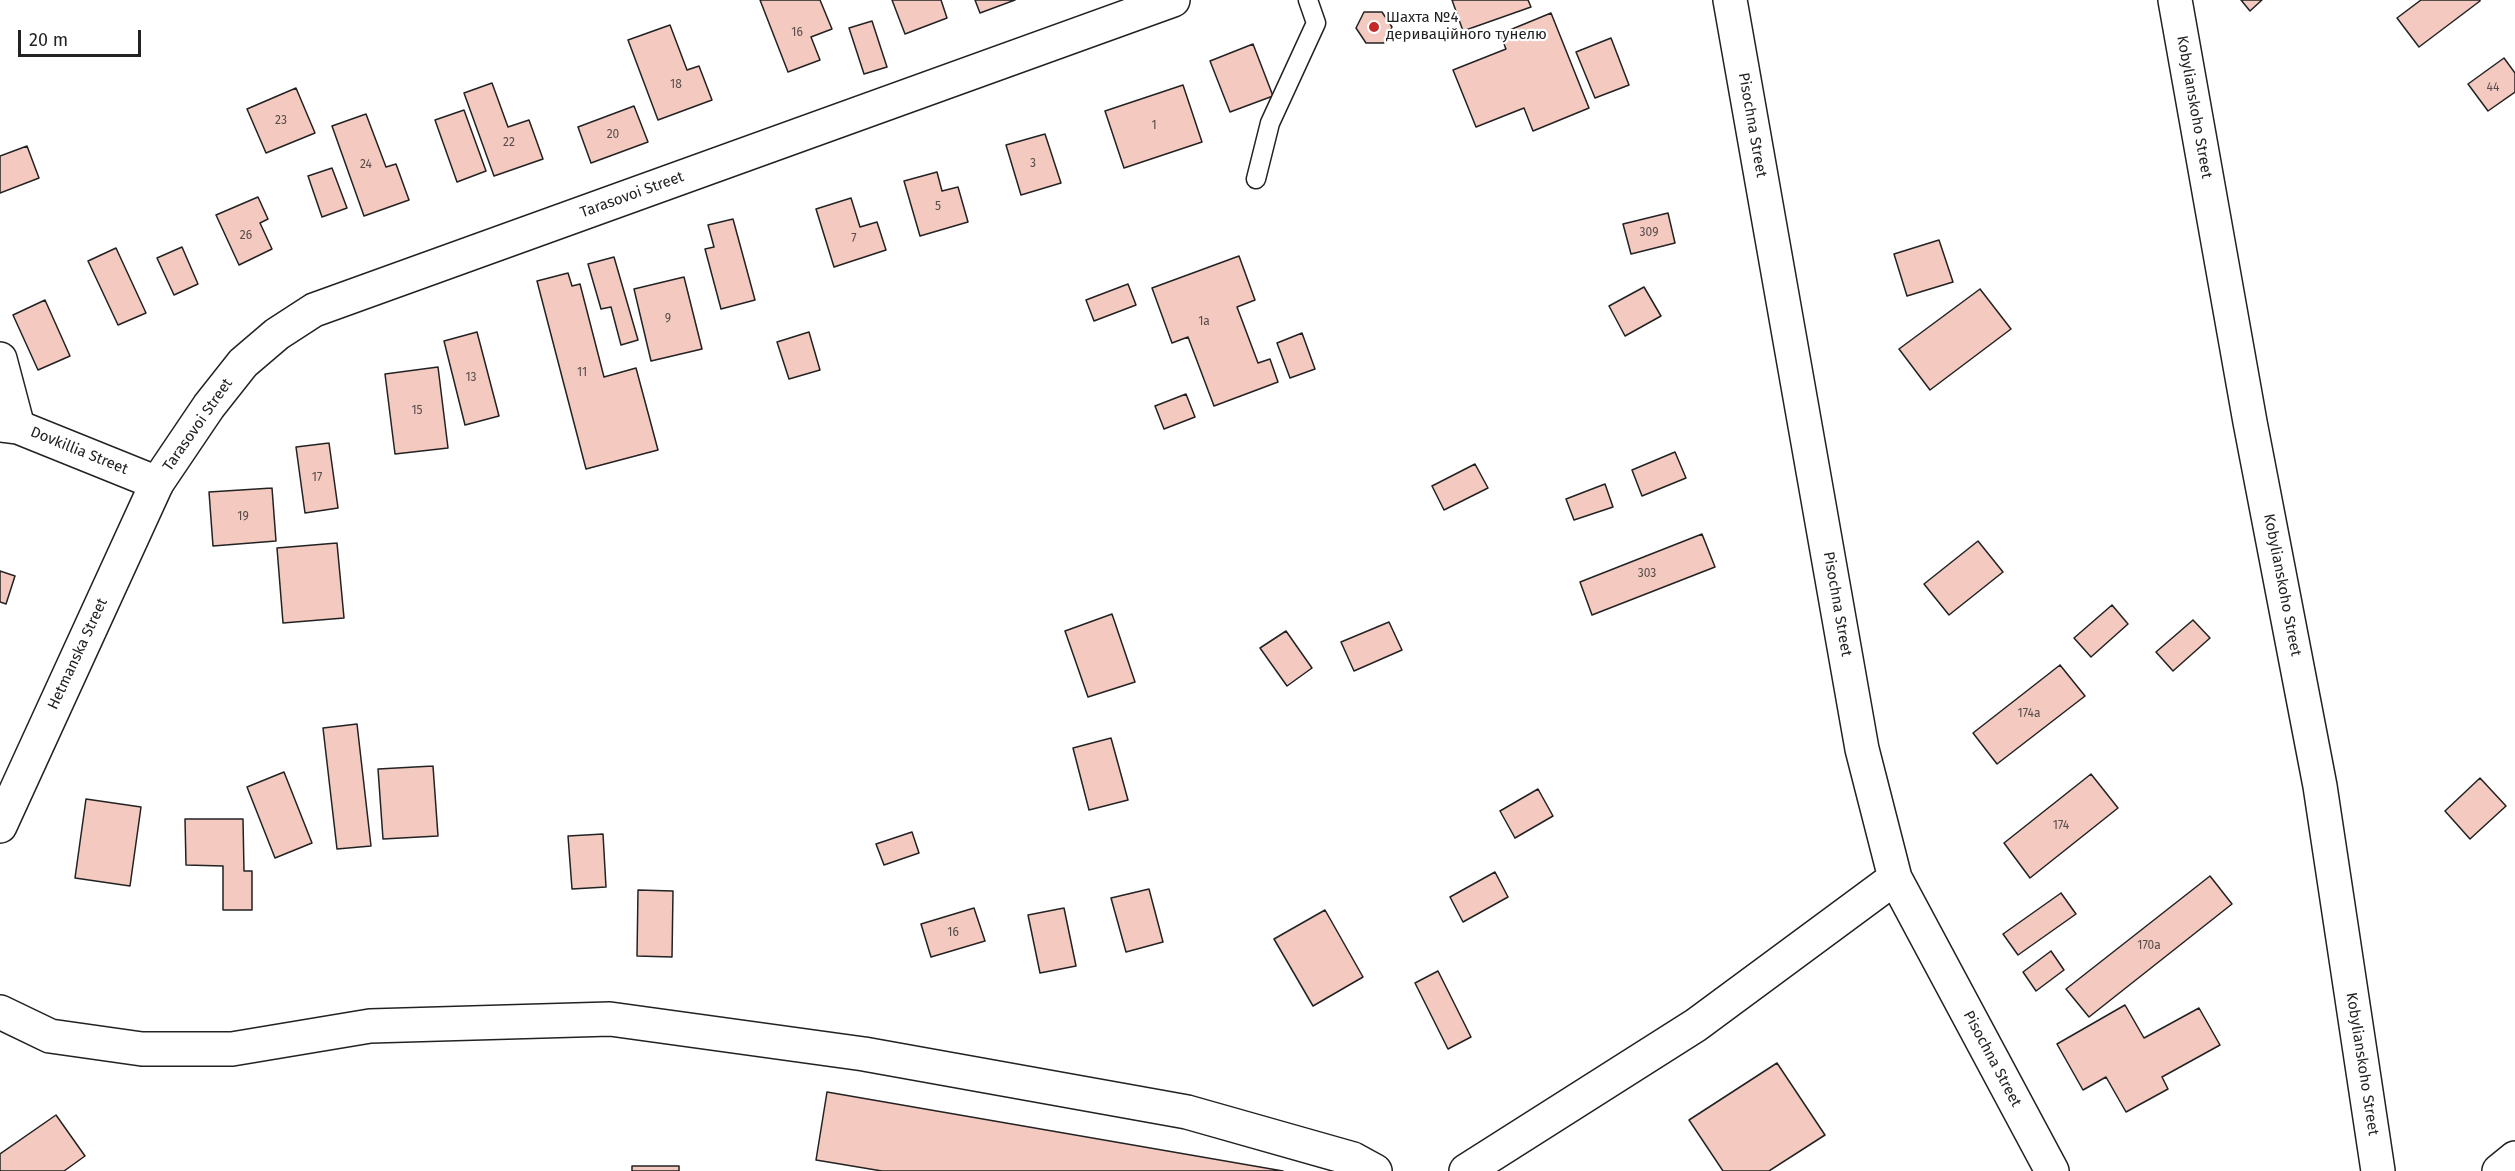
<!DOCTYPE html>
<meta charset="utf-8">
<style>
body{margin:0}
#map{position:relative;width:2515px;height:1171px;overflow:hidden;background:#fff;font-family:"Fira Sans",sans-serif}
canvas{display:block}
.scale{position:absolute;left:18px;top:30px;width:123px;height:27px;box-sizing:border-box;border:3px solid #222;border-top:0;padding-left:8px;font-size:18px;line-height:21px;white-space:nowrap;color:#222;-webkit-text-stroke:4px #fff;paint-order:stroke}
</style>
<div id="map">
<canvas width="2515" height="1171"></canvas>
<div class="scale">20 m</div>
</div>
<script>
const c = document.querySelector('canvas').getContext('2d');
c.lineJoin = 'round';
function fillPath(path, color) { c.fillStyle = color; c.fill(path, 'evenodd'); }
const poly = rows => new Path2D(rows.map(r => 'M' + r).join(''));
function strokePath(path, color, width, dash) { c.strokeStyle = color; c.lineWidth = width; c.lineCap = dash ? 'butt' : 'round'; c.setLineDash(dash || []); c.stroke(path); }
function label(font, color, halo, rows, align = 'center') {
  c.font = font + ' "Fira Sans",sans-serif'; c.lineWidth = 4.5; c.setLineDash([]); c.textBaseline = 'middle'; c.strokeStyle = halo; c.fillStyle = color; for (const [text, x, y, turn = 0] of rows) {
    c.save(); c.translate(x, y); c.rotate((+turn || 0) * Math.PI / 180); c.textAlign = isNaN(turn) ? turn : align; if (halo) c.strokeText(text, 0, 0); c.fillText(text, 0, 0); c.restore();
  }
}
const building = poly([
 [760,0,820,0,832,29,811,37,820,60,788,72,760,0],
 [892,0,941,0,947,18,905,34,892,0],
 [975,0,1015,0,980,13,975,0],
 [1452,0,1528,0,1531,7,1463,31,1452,0],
 [2241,0,2262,0,2250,11,2241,0],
 [2421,0,2480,0,2480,1,2419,47,2397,18,2421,0],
 [1364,12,1382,12,1392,27,1384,43,1366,43,1356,28,1364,12],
 [1551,13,1589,108,1533,131,1524,108,1476,127,1453,70,1506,49,1500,34,1551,13],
 [872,21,887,67,864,74,849,28,872,21],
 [670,25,687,70,699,66,712,100,658,120,628,40,670,25],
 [1611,38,1629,85,1595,98,1576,52,1611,38],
 [1253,44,1273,96,1230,112,1210,61,1253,44],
 [2504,58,2515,73,2515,92,2488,111,2468,84,2504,58],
 [492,83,508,127,529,120,543,159,494,176,464,93,492,83],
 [1183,85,1202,142,1124,168,1105,111,1183,85],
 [296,88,315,133,266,153,247,109,296,88],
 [634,106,648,142,591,163,578,127,634,106],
 [464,110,486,171,457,182,435,120,464,110],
 [366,114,386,167,396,164,409,200,364,216,332,126,366,114],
 [1045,134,1061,183,1021,195,1006,145,1045,134],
 [27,146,39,178,0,193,0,156,27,146],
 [332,168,347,208,322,217,308,176,332,168],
 [937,172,942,191,958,187,968,222,920,236,904,181,937,172],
 [258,197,268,219,260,223,272,249,239,265,216,215,258,197],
 [851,198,860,227,877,222,886,250,834,267,816,209,851,198],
 [1668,213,1675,243,1631,254,1623,224,1668,213],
 [733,219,755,300,721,309,705,249,714,247,708,225,733,219],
 [1939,240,1953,282,1907,296,1894,254,1939,240],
 [182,247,198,284,174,295,157,258,182,247],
 [116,248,146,313,118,325,88,261,116,248],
 [1239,256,1255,300,1237,307,1258,363,1270,359,1278,382,1214,406,1188,337,1172,343,1152,288,1239,256],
 [614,257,638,340,621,345,611,307,601,309,588,264,614,257],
 [568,273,572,286,580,284,604,377,636,368,658,450,586,469,537,281,568,273],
 [684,277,702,349,651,361,634,289,684,277],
 [1128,284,1136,305,1094,321,1086,300,1128,284],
 [1644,287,1661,316,1625,336,1609,306,1644,287],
 [1980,289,2011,329,1930,390,1899,349,1980,289],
 [45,300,70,356,38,370,13,315,45,300],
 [477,332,499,416,465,425,444,341,477,332],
 [809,332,820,370,789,379,777,342,809,332],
 [1302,333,1315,369,1290,378,1277,343,1302,333],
 [438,367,448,448,395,454,385,374,438,367],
 [1186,394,1195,417,1164,429,1155,406,1186,394],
 [329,443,338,508,305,513,296,447,329,443],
 [1675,452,1686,478,1642,496,1632,470,1675,452],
 [1475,464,1488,488,1444,510,1432,486,1475,464],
 [1605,484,1613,507,1574,520,1566,499,1605,484],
 [272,488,276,541,213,546,209,492,272,488],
 [1702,534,1715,567,1592,615,1580,582,1702,534],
 [1978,541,2003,572,1949,615,1924,584,1978,541],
 [337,543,344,618,283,623,277,548,337,543],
 [0,571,15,576,6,604,0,602,0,571],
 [2112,605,2128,624,2091,657,2074,638,2112,605],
 [1112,614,1135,682,1088,697,1065,631,1112,614],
 [2193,620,2210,638,2173,671,2156,652,2193,620],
 [1389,622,1402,650,1354,671,1341,642,1389,622],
 [1286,631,1312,668,1287,686,1260,648,1286,631],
 [2060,665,2085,696,1997,764,1973,733,2060,665],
 [357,724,371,846,337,849,323,728,357,724],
 [1111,738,1128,800,1089,810,1073,748,1111,738],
 [433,766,438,836,383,839,378,769,433,766],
 [284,772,312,843,275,858,247,787,284,772],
 [2091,774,2118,808,2030,878,2004,843,2091,774],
 [2480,778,2506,806,2470,839,2445,811,2480,778],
 [1538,789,1553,816,1515,838,1500,811,1538,789],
 [86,799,141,807,130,886,75,878,86,799],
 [185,819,243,819,244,871,252,871,252,910,223,910,223,866,186,865,185,819],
 [912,832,919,853,884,865,876,844,912,832],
 [603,834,606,887,572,889,568,836,603,834],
 [1495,872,1508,897,1463,922,1450,897,1495,872],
 [2210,876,2232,904,2089,1017,2066,989,2210,876],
 [1149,889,1163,942,1126,952,1111,898,1149,889],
 [638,890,673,891,672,957,637,956,638,890],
 [2061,893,2076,914,2018,955,2003,934,2061,893],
 [974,908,985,941,931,957,921,924,974,908],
 [1064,908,1076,966,1040,973,1028,915,1064,908],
 [1325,910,1363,977,1313,1006,1274,939,1325,910],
 [2051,951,2064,970,2036,991,2023,972,2051,951],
 [1438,971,1471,1037,1448,1049,1415,983,1438,971],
 [2125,1005,2144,1038,2199,1008,2220,1045,2162,1077,2168,1089,2126,1112,2106,1077,2083,1090,2057,1044,2125,1005],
 [1777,1063,1825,1135,1769,1171,1723,1171,1689,1120,1777,1063],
 [827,1092,1283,1171,882,1171,816,1160,827,1092],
 [56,1115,85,1156,64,1171,0,1171,0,1154,56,1115],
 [632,1166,679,1166,679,1171,632,1171,632,1166]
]);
fillPath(building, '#f3c9c0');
strokePath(building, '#222', 1.5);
const lane = poly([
 [1256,179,1270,123,1316,23,1308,0]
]);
const street = poly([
 [1730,0,1862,749,1895,878,2052,1171],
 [0,359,18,427],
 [0,425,18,427,157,483],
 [0,1012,50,1036,142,1049,232,1049,370,1026,610,1019,864,1054,1187,1112,1353,1159,1375,1171],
 [1466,1171,1696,1025,1895,878],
 [2499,1171,2515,1158]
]);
const secondary = poly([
 [0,826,157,483,209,406,243,363,277,334,314,310,1173,0]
]);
const primary = poly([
 [2175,0,2250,422,2320,786,2378,1171]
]);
strokePath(lane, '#222', 21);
strokePath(street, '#222', 36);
strokePath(secondary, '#222', 36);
strokePath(primary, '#222', 36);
strokePath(lane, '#fff', 18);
strokePath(street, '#fff', 33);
strokePath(secondary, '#fff', 33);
strokePath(primary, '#fff', 33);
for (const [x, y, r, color] of [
 [1374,27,6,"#c62828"]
]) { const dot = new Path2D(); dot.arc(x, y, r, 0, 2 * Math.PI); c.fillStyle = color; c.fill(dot); strokePath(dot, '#fff', 2); }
label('12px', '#564c4a', null, [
 ["16",797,33],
 ["18",676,85],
 ["44",2493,88],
 ["23",281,121],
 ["1",1154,126],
 ["20",613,135],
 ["22",509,143],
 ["3",1033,164],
 ["24",366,165],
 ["5",938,207],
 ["309",1649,233],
 ["26",246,236],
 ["7",854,239],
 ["9",668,319],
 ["1а",1204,322],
 ["11",582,373],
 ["13",471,378],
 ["15",417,411],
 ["17",317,478],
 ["19",243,517],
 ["303",1647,574],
 ["174а",2029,714],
 ["174",2061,826],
 ["16",953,933],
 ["170а",2149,946]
]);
label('15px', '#222', '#fff', [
 ["Шахта №4",1386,18],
 ["дериваційного тунелю",1386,35]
], 'left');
label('15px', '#222', '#fff', [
 ["Kobylianskoho Street",2194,107,80],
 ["Pisochna Street",1752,125,80],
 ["Tarasovoi Street",632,195,-20],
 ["Tarasovoi Street",198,425,-55],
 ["Dovkillia Street",79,451,22],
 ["Kobylianskoho Street",2282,585,79],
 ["Pisochna Street",1837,604,80],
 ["Hetmanska Street",78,654,-65],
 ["Pisochna Street",1992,1059,62],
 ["Kobylianskoho Street",2362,1064,81]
]);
</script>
